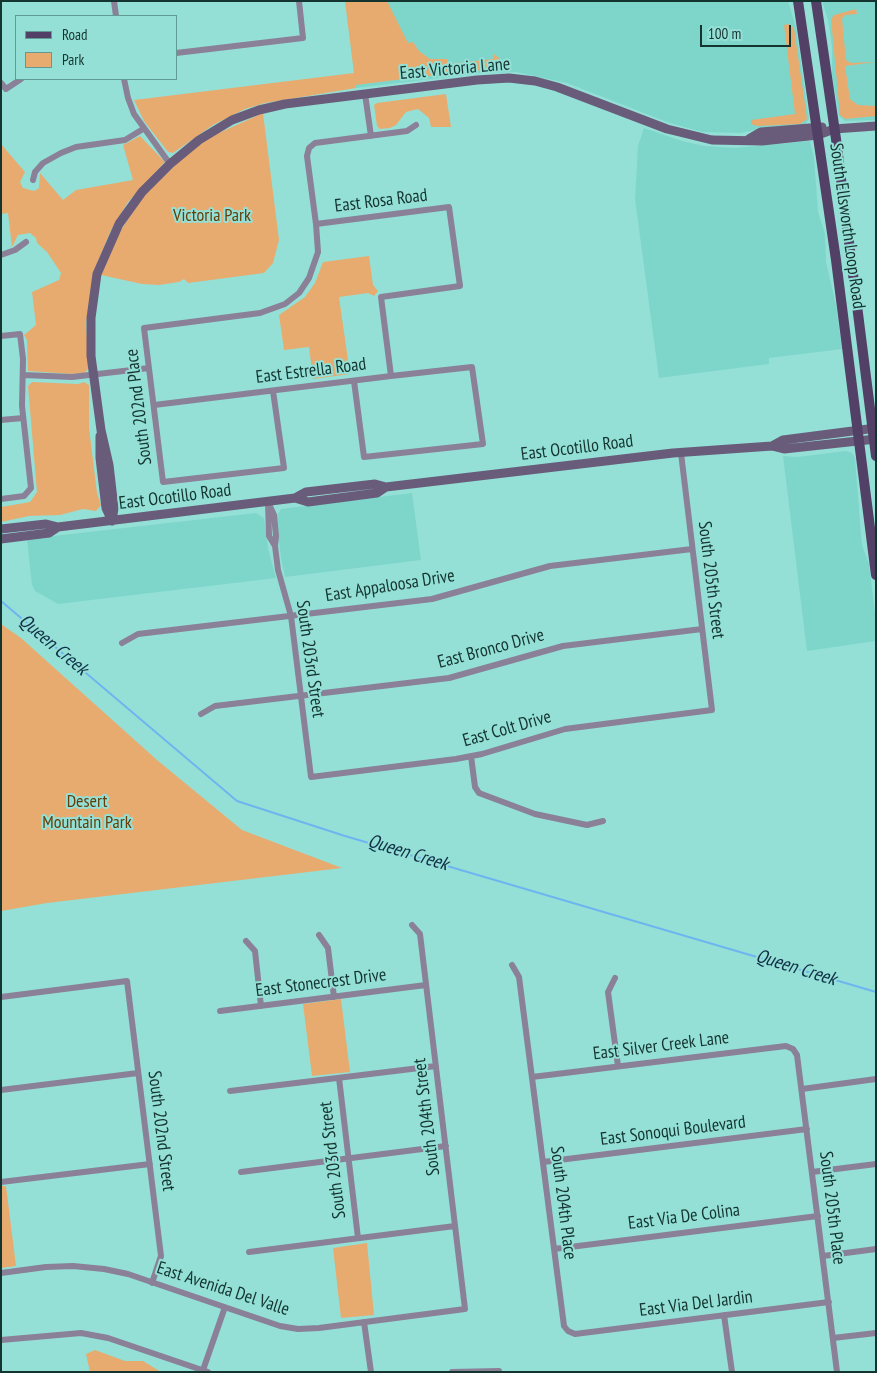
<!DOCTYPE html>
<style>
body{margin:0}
#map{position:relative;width:877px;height:1373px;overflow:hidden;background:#94e0d6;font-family:"PT Sans Narrow",sans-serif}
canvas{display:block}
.frame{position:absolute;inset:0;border:2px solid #143430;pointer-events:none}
.legend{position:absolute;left:15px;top:15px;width:162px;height:65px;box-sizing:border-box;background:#94e0d6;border:1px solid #619b94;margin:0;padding:6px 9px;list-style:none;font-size:15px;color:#143430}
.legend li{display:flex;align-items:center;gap:10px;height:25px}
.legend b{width:25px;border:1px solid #619b94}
.scale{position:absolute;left:700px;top:25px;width:91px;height:22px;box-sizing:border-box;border:2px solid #143430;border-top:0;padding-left:6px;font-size:15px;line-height:18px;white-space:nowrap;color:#143430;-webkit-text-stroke:4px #94e0d6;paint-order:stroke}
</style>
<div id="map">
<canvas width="877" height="1373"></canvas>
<div class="frame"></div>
<ul class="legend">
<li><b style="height:6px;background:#524066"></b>Road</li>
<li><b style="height:14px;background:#e7ab70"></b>Park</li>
</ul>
<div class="scale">100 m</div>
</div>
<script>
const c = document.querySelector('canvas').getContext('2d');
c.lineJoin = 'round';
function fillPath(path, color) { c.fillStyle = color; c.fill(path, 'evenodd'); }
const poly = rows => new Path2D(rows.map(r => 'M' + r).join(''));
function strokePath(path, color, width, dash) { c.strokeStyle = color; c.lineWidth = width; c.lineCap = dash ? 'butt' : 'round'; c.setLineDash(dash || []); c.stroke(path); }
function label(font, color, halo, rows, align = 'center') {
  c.font = font + ' "PT Sans Narrow",sans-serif'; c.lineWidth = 4; c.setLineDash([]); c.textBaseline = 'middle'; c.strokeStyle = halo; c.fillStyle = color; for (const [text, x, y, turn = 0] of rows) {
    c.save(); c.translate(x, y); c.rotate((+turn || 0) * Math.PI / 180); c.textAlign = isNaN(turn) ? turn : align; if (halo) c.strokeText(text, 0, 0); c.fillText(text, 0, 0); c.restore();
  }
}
fillPath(poly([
 [345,1,788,1,796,27,809,119,804,126,799,127,776,126,740,133,702,132,667,122,567,83,516,72,483,73,356,88],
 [822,1,876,1,876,120,845,121,839,116,832,75,832,47,828,20],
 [644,128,682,141,704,146,735,148,810,141,814,158,818,212,825,233,826,262,836,305,842,349,769,358,769,364,659,378,635,199,638,146],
 [846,451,852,453,855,458,860,521,862,545,869,564,876,621,876,641,807,651,783,456,798,457],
 [412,493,421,560,285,577,281,558,276,517,281,509],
 [256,513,264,518,268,548,276,578,58,604,35,591,32,585,27,539]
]), '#7ed6cb');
fillPath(poly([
 [345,1,387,1,408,43,413,42,419,51,430,59,447,59,448,64,493,59,494,54,499,58,499,67,493,70,470,71,379,82,356,85,356,88,265,103,245,109,213,125,173,153,168,152,144,121,134,100,354,73],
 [856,9,857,14,845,15,842,19,846,60,851,63,876,62,845,66,850,99,858,105,876,106,876,116,845,119,840,115,831,19,834,15],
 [789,24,794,28,807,119,800,124,757,126,751,124,751,120,795,114,784,25],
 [446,94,451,127,431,127,429,118,418,109,406,112,396,125,390,128,380,129,377,126,374,105,377,103],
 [263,113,279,240,273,263,264,273,188,283,184,279,179,282,159,285,142,284,101,275,116,238,142,197,187,154,210,137],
 [140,136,165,162,128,202,111,230,95,268,86,323,89,368,84,373,71,374,28,371,27,340,24,335,36,325,32,292,59,280,61,273,47,252,37,243,36,238,30,233,18,235,12,247,8,213,1,214,1,144,25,172,20,182,23,188,34,191,39,188,40,173,63,200,76,190,133,180,123,145],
 [369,256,373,285,378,291,374,296,368,293,339,297,350,374,313,379,309,347,284,350,279,315,305,297,315,283,323,262],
 [32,382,78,384,84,382,89,385,89,428,97,493,101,505,96,511,83,509,60,515,29,516,1,522,1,507,30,502,37,492,28,386],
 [1,624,21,638,157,760,242,830,342,868,47,903,1,911],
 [341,999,350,1072,312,1076,303,1004],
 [1,1186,6,1186,16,1266,1,1268],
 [367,1243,374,1315,341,1318,333,1248],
 [95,1350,125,1361,143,1361,161,1372,90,1372,86,1354]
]), '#e7ab70');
strokePath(poly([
 [1,601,237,801,345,836,876,992]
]), '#6eb5ef', 2);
strokePath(poly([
 [114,1,116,16],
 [176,53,303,38,299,1],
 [124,79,128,98,134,114,170,164],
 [1,83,6,89,21,79],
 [365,94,371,136],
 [33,180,35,172,43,163,61,153,76,147,125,140,143,129],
 [316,224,449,207,460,286,381,297,391,376],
 [1,255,15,250,26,242],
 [1,336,20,334,23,359,22,406,31,488,24,496,1,499],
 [23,375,72,377,149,368],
 [273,391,284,468,163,482,144,328,260,313,285,304,299,293,309,278,318,252,316,224,307,156,309,148,315,143,407,131,416,125],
 [154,405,391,376,472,367,483,444,364,457,354,381],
 [1,420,23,418],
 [268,502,274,515,276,536,275,546,278,570,291,616,311,777,456,759,482,754,565,729,712,710,681,453],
 [268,502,269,536,275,546],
 [122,643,138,634,432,599,550,566,692,549],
 [201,714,215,706,449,678,563,646,702,629],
 [471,756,475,787,479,793,535,814,587,825,603,821],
 [319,935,328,948,334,997],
 [246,941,255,951,261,1006],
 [512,965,519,977,564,1326,568,1331,575,1334,829,1302],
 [615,978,608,992,618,1066],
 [1,997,127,981,161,1256,152,1283],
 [220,1011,426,985],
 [532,1077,786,1046,793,1049,797,1055,837,1372],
 [339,1078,358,1238],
 [802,1089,876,1079],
 [1,1090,138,1073],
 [230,1091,436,1066],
 [543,1162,807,1129],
 [241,1172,446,1146],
 [812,1172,876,1164],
 [1,1182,150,1164],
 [554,1249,818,1216],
 [249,1252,455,1226],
 [823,1256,876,1249],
 [1,1273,46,1267,73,1266,104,1269,128,1274,280,1326,298,1329,319,1328,465,1309,420,934,412,925],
 [724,1315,732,1372],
 [364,1322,371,1372],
 [833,1338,876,1333],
 [1,1340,81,1333,108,1338,208,1372],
 [203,1370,225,1307],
 [452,1372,499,1371]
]), '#8a8097', 6);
strokePath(poly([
 [749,139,761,132,822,127],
 [100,436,100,458,106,508,112,521],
 [772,446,783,440,876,428],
 [295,498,306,492,375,484,386,487,673,453,772,446,784,449,876,439],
 [112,521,114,508,109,465,101,430,91,356,91,318,97,274,119,224,142,192,170,164,199,140,232,120,259,110,285,104,477,80,509,78,535,81,557,87,667,129,712,140,762,141,818,135,834,129,876,126],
 [1,529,46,524,58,527,295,498,308,502,377,493,386,487],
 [1,539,49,533,58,527]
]), '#695b7a', 9);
strokePath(poly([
 [798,1,836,260,876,575],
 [816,1,836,139,876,456]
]), '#524066', 10);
label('18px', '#143430', '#94e0d6', [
 ["East Victoria Lane",455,69,-5],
 ["East Rosa Road",381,201,-7],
 ["South Ellsworth Loop Road",847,226,82],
 ["East Estrella Road",311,371,-7],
 ["South 202nd Place",139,407,-97],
 ["East Ocotillo Road",577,448,-7],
 ["East Ocotillo Road",175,497,-7],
 ["South 205th Street",711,580,83],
 ["East Appaloosa Drive",390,586,-9],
 ["East Bronco Drive",491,649,-15],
 ["South 203rd Street",310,659,82],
 ["East Colt Drive",507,729,-16],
 ["East Stonecrest Drive",321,983,-7],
 ["East Silver Creek Lane",661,1046,-7],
 ["South 204th Street",427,1117,-97],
 ["South 202nd Street",161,1131,83],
 ["East Sonoqui Boulevard",673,1131,-7],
 ["South 203rd Street",333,1160,-97],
 ["South 204th Place",563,1203,83],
 ["South 205th Place",832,1208,83],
 ["East Via De Colina",684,1217,-7],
 ["East Avenida Del Valle",223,1289,18],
 ["East Via Del Jardin",696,1304,-7]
]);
label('18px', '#663d08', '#94e0d6', [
 ["Victoria Park",212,216],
 ["Desert",87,802],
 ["Mountain Park",87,823]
]);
label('italic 19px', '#102f47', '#94e0d6', [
 ["Queen Creek",53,645,40],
 ["Queen Creek",408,853,17],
 ["Queen Creek",796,968,17]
]);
</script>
